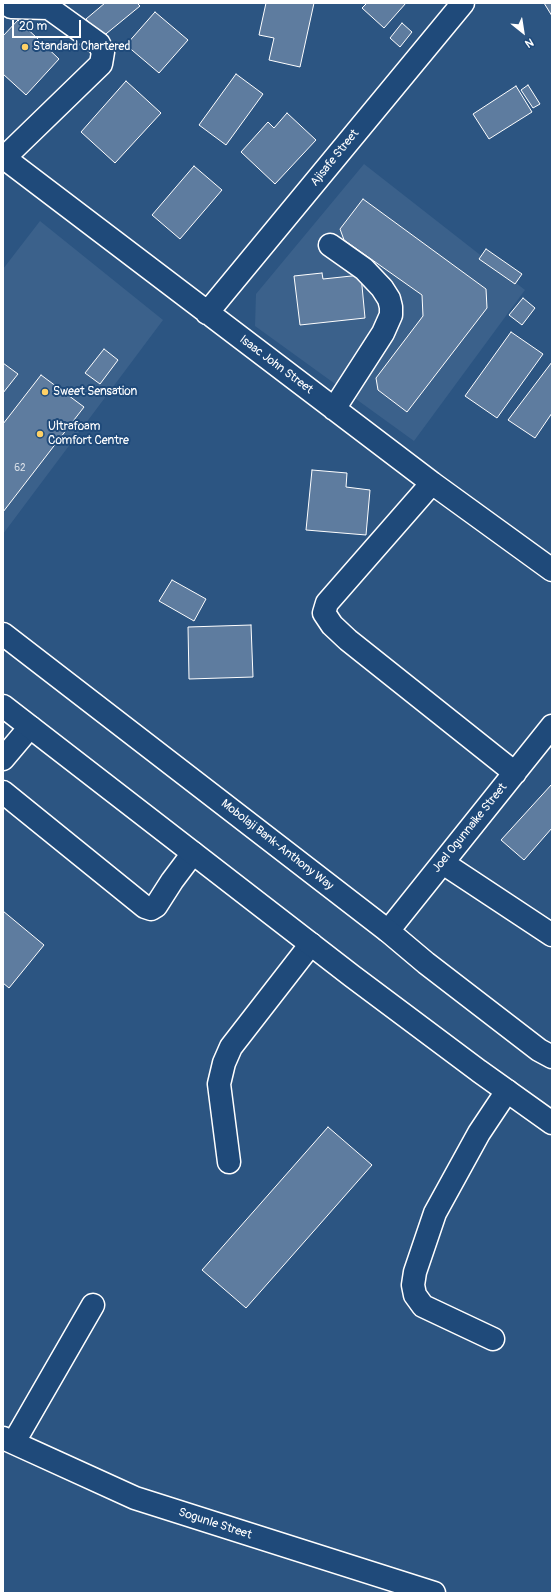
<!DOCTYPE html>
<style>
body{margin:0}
#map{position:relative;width:555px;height:1596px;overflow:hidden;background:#2c5582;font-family:Pangolin,sans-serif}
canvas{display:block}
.frame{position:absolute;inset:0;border:4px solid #fff;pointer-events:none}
.north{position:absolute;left:503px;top:12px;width:40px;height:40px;-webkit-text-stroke:3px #1f4a7a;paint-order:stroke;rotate:150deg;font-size:11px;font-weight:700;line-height:16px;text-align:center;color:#fff}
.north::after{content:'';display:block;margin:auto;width:14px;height:18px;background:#fff;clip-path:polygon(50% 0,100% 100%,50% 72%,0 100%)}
.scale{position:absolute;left:12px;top:20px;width:69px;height:18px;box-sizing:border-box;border:2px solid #fff;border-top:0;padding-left:5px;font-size:12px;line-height:14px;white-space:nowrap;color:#fff;-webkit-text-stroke:3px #1f4a7a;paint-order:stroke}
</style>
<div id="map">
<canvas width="555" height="1596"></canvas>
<div class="frame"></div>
<div class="north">N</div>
<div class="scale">20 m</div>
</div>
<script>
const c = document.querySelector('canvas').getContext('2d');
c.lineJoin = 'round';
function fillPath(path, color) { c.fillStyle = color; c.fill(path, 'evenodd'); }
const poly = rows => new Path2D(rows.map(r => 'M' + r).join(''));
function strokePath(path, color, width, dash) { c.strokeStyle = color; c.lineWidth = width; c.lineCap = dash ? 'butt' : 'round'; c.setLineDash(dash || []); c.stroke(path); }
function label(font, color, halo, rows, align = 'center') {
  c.font = font + ' Pangolin,sans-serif'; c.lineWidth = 4; c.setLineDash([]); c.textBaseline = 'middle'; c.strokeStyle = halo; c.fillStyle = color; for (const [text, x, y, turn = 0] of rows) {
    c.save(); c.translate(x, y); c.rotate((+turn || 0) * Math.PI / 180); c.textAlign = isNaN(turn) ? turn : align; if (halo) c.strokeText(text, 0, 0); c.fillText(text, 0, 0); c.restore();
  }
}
fillPath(poly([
 [364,164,525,290,414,441,255,326,256,294],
 [40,221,163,320,3,534,3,269]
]), '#3b618b');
const building = poly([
 [105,3,137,3,140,6,101,38,86,19,105,3],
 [266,3,314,3,300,67,269,60,274,38,259,35,266,3],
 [367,3,406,3,384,28,362,8,367,3],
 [544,3,552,3,552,16,544,3],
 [155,12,188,40,159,73,126,45,155,12],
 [18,20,59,59,26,95,3,74,3,36,18,20],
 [402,23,412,32,400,47,390,38,402,23],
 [236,74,263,94,226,145,199,125,236,74],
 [126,81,161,113,115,163,81,132,126,81],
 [528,85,540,104,533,108,521,90,528,85],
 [516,86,532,112,489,139,473,114,516,86],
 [287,113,316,140,275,184,241,152,268,122,274,128,287,113],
 [194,166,222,190,180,239,152,215,194,166],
 [363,199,486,289,487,308,407,412,378,390,376,378,423,316,422,295,344,240,340,229,363,199],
 [486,249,522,274,515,284,479,259,486,249],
 [322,273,323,279,361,275,365,318,300,325,294,276,322,273],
 [523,298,535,308,522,325,509,315,523,298],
 [511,332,543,354,497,418,465,396,511,332],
 [104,349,118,360,100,384,85,373,104,349],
 [552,362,552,413,535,438,508,420,552,362],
 [3,363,18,374,3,393,3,363],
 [41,375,84,407,3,512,3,424,41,375],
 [312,470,347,473,346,487,370,490,366,535,306,530,312,470],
 [172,580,206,599,194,621,159,601,172,580],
 [251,625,253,677,189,679,188,627,251,625],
 [552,784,552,828,524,860,501,840,552,784],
 [3,911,44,945,9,988,3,983,3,911],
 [328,1127,372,1165,246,1308,202,1270,328,1127]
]);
fillPath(building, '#5e7c9f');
strokePath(building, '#fff', 1);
const minor = poly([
 [3,157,432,483,552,570],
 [4,158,101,64,103,52,99,44,49,8,11,7,6,3],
 [330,245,364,269,382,288,389,299,391,307,391,315,383,333,334,409],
 [207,313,463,3],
 [432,483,327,603,324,613,332,625,348,640,515,773],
 [3,759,30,727],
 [3,792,145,907,151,909,156,906,172,881,193,853],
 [443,863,552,935],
 [388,931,552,726],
 [229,1162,219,1084,224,1063,231,1047,311,944],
 [493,1339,423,1306,415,1295,413,1285,415,1272,435,1213,479,1133,507,1091],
 [3,1438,135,1498,434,1593],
 [14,1442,93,1305]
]);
const major = poly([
 [3,634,388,931,426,963,539,1050,552,1057],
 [3,706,352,976,479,1071,552,1123]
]);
strokePath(minor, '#fff', 25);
strokePath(major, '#fff', 25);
strokePath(minor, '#1f4a7a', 22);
strokePath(major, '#1f4a7a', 22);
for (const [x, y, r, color] of [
 [25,47,4,"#ffd166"],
 [45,392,4,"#ffd166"],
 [40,434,4,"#ffd166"]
]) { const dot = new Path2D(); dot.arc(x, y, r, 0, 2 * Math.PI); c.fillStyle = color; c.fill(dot); strokePath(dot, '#1f4a7a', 1.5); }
label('10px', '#d7dee7', null, [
 ["62",20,468]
]);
label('12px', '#fff', '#1f4a7a', [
 ["Standard Chartered",33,47],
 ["Sweet Sensation",53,392],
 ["Ultrafoam",48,427],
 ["Comfort Centre",48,441]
], 'left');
label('12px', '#fff', '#1f4a7a', [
 ["Ajisafe Street",335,158,-51],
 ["Isaac John Street",276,365,37],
 ["Joel Ogunnaike Street",470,828,-51],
 ["Mobolaji Bank-Anthony Way",277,845,38],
 ["Sogunle Street",215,1524,18]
]);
</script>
